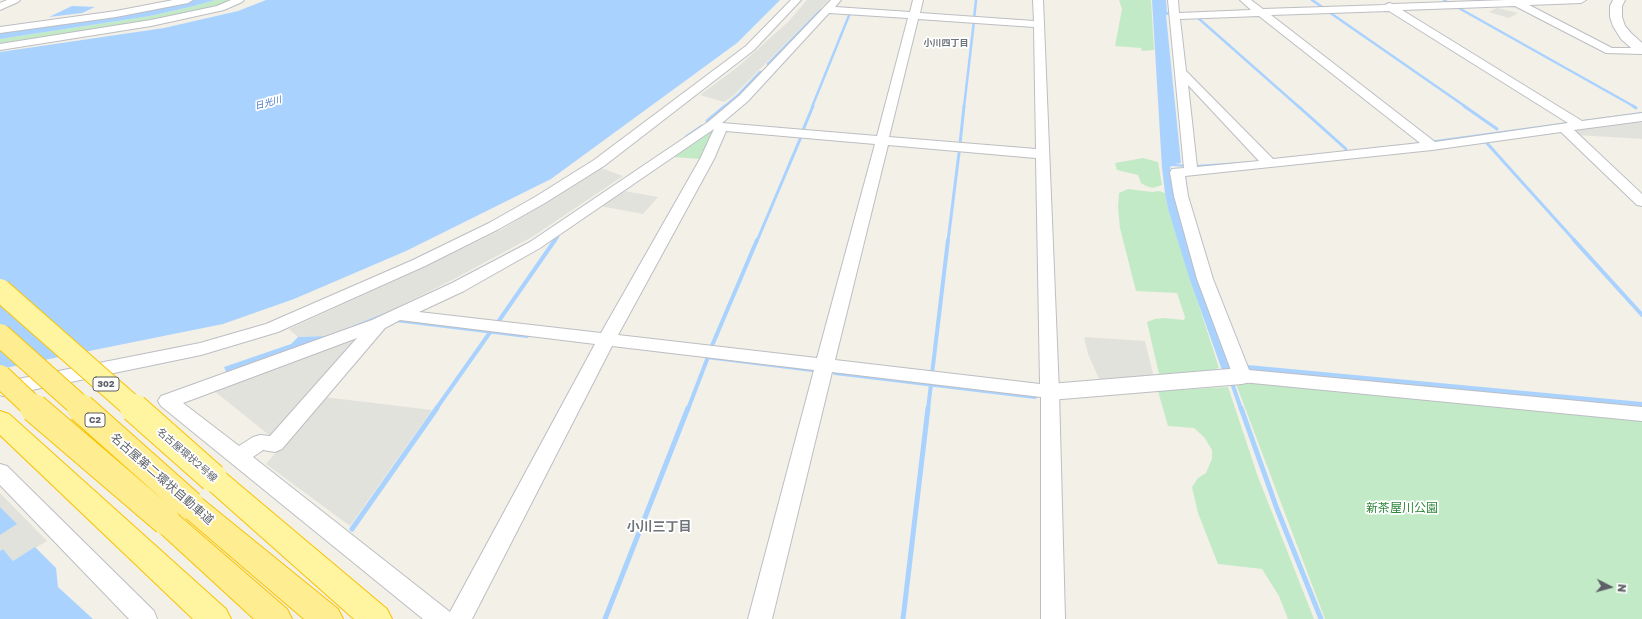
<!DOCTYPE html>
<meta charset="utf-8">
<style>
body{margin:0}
#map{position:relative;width:1642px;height:619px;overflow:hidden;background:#f2f0e7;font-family:"Golos Text",sans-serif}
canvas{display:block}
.north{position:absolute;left:1590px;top:567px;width:40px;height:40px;-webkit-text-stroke:3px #fff;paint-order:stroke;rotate:96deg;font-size:11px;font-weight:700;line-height:16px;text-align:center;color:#5e6268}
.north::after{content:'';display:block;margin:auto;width:14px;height:18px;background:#5e6268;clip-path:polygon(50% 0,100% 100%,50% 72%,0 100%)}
</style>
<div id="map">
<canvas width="1642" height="619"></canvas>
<div class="north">N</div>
</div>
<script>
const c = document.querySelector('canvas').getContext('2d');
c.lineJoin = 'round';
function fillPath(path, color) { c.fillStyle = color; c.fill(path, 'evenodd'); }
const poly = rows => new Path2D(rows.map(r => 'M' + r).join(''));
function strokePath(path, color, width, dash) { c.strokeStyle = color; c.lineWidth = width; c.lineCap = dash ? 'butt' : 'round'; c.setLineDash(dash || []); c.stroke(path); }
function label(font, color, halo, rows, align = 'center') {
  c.font = font + ' "Golos Text","Noto Sans JP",sans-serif'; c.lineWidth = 3.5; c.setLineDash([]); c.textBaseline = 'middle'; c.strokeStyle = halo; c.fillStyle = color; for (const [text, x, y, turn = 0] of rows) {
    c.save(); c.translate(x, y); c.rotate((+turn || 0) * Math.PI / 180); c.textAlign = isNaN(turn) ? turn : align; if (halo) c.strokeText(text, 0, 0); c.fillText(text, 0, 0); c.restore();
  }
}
fillPath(poly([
 [807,0,829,0,733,96,724,102,700,95,739,66,789,21],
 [1497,8,1518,13,1509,18,1489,12],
 [1638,119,1642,123,1642,139,1577,135,1572,130,1575,128],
 [601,168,623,176,532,237,450,281,392,310,327,336,298,337,289,329,425,267,501,230],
 [624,191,658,197,643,214,600,206],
 [365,333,274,439,213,390],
 [1084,337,1145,341,1154,378,1100,381,1088,354],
 [324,397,432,410,350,526,266,464],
 [0,493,47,541,13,561,3,549,0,551]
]), '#e2e2dc');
fillPath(poly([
 [215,0,236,0,226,5,150,22,0,46,0,39,150,16,194,6],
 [1119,0,1151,0,1154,50,1142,51,1141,48,1115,46,1122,9],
 [711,130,716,131,701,159,673,157],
 [1143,158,1158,162,1162,185,1153,188,1146,186,1141,183,1138,175,1117,170,1115,163],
 [1128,189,1152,192,1159,191,1165,193,1168,209,1219,368,1204,373,1163,377,1159,374,1147,322,1155,319,1164,318,1184,320,1185,317,1177,293,1136,291,1120,228,1118,207,1119,193],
 [1252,383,1642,420,1642,619,1325,619,1236,384],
 [1228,387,1258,477,1314,619,1288,619,1279,596,1262,569,1218,564,1198,513,1192,487,1198,478,1206,473,1212,459,1212,450,1204,437,1194,428,1168,426,1158,391]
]), '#c3eac7');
fillPath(poly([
 [193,0,215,0,194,6,150,16,0,39,0,32,180,4],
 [266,0,780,0,737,43,551,179,406,251,294,299,223,324,0,369,0,52,164,28,238,11],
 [1152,0,1166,0,1167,12,1176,13,1550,0,1166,15,1181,163,1175,164,1195,165,1271,160,1421,142,1642,112,1642,115,1425,144,1199,168,1172,166,1170,167,1175,195,1233,366,1248,365,1642,402,1642,407,1247,370,1223,373,1189,277,1168,209,1165,193,1162,168],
 [72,6,95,7,82,13,49,17],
 [392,310,394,312,335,337,236,369,227,374,224,367,291,344,298,337,327,336],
 [0,507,17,524,0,535],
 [35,547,56,568,58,587,93,619,0,619,0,551,3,549,13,561]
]), '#aad2ff');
strokePath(poly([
 [1312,0,1325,9],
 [1444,0,1447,2],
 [1457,7,1635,107],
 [1329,12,1466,107],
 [1197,17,1299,107],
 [974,19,976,0],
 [768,64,821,10],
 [724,107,737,96,760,72],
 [812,107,850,13],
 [964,107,974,21]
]), '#aad2ff', 2.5);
strokePath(poly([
 [1298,106,1346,149],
 [1464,106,1497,129],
 [1633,106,1636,108],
 [707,121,725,106],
 [803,130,813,106],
 [686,137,702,126],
 [1485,141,1575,241],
 [960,144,964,106],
 [555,241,558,236],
 [757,241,801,137],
 [948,241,959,153]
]), '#aad2ff', 3);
strokePath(poly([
 [1574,240,1642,315],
 [396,320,527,336],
 [498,322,555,240],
 [711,348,757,240],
 [707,357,812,370],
 [835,373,1035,397],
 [932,374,948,240],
 [1231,380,1241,409],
 [436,409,491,331],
 [688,409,708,357],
 [928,409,931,384]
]), '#aad2ff', 4);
strokePath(poly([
 [1241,408,1277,509,1321,619],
 [352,529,437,408],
 [605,619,688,408],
 [903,619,928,408]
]), '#aad2ff', 5);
const minor = poly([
 [7,0,20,0,18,2,0,10,0,3,7,0],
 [173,0,193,0,188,3,116,17,0,33,0,27,116,11,173,0],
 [231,0,244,0,242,2,224,10,151,26,0,50,0,44,151,20,217,6,231,0],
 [791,0,801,0,754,50,604,166,545,203,499,229,425,266,278,332,201,355,3,396,0,395,0,383,3,382,200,343,266,324,413,260,489,223,535,197,594,160,746,46,791,0],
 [831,0,841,0,835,7,910,12,913,0,923,0,920,13,1034,21,1033,0,1043,0,1059,392,1065,619,1041,619,1041,397,832,372,772,619,748,619,814,370,612,346,472,619,423,619,161,406,158,401,161,396,372,320,452,283,530,242,708,122,740,95,831,0],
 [829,13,908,18,877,136,722,123,748,101,829,13],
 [918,19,1034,27,1036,149,889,137,918,19],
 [714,129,700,159,601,333,419,312,464,291,540,248,714,129],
 [726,131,875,144,817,358,618,335,714,159,726,131],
 [888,145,1036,158,1040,384,835,360,888,145],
 [400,320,595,344,450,612,253,457,263,450,275,452,282,449,385,328,400,320],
 [357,338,270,436,260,435,253,437,239,446,183,403,357,338],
 [1168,0,1178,0,1179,13,1251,10,1240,0,1251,0,1263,9,1385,5,1389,3,1393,4,1506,0,1586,0,1581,3,1529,5,1612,48,1642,48,1642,54,1606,53,1515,6,1402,10,1582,121,1642,113,1642,121,1574,130,1642,194,1642,206,1637,205,1561,132,1432,150,1185,176,1188,196,1213,279,1249,370,1642,407,1642,421,1242,382,1235,381,1197,279,1174,196,1170,172,1172,169,1184,168,1168,0],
 [1389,11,1568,123,1435,142,1271,15,1389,11],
 [1259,16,1420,143,1273,159,1186,71,1180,19,1259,16],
 [1188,85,1259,161,1197,167,1188,85],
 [0,464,7,466,154,611,157,619,129,619,0,485,0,464]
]);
const tertiary = poly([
 [1613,0,1625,0,1622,6,1622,17,1625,26,1631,33,1642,43,1642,54,1637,53,1621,39,1613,26,1610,17,1610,6,1613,0],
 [1242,368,1250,370,1253,376,1250,382,1242,384,1050,400,1042,398,1038,392,1042,386,1050,384,1242,368]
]);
const trunk = poly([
 [0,411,9,414,226,609,231,619,193,619,0,435,0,411],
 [213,468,223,471,387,609,392,619,354,619,203,485,199,478,203,471,213,468]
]);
const motorway = poly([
 [190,494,200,497,338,609,343,619,304,619,180,513,176,505,180,497,190,494],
 [166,509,176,513,287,609,292,619,254,619,156,529,152,521,156,513,166,509]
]);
strokePath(minor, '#bcbec3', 2);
strokePath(tertiary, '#bcbec3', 2);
strokePath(trunk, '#f9c300', 2);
strokePath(motorway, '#f9c300', 2);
fillPath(minor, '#fff');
fillPath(tertiary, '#fff');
fillPath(trunk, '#fff4a0');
fillPath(motorway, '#ffee91');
const trunkBridgeFar1 = poly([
 [0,290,135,409]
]);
const trunkBridge = poly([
 [134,408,213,478]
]);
const motorwayBridgeFar1 = poly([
 [0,335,83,409],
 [0,376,35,409]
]);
const motorwayBridge = poly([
 [34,408,166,521],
 [81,408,190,505]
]);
strokePath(trunkBridgeFar1, '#f9c300', 24, []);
strokePath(trunkBridge, '#f9c300', 30, []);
strokePath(motorwayBridgeFar1, '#f9c300', 24, []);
strokePath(motorwayBridge, '#f9c300', 30, []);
strokePath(trunkBridgeFar1, '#fff4a0', 22);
strokePath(trunkBridge, '#fff4a0', 28);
strokePath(motorwayBridgeFar1, '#ffee91', 22);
strokePath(motorwayBridge, '#ffee91', 28);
label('bold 9px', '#6f747b', '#fff', [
 ["小川四丁目",946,43]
]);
label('italic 9px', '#4073c4', '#fff', [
 ["日光川",268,103,-15]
]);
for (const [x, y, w] of [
 [106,384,26],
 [95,420,20]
]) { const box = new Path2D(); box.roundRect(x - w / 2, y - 7, w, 14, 3); c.fillStyle = '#fff'; c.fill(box); strokePath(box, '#5e6268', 1); }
label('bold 9px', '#5e6268', null, [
 ["302",106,384],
 ["C2",95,420]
]);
label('10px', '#5e6268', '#fff', [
 ["名古屋環状2号線",187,455,41]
]);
label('12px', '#5e6268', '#fff', [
 ["名古屋第二環状自動車道",162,479,41]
]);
label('12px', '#30863b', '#fff', [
 ["新茶屋川公園",1402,508]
]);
label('bold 13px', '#6f747b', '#fff', [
 ["小川三丁目",659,527]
]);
</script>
